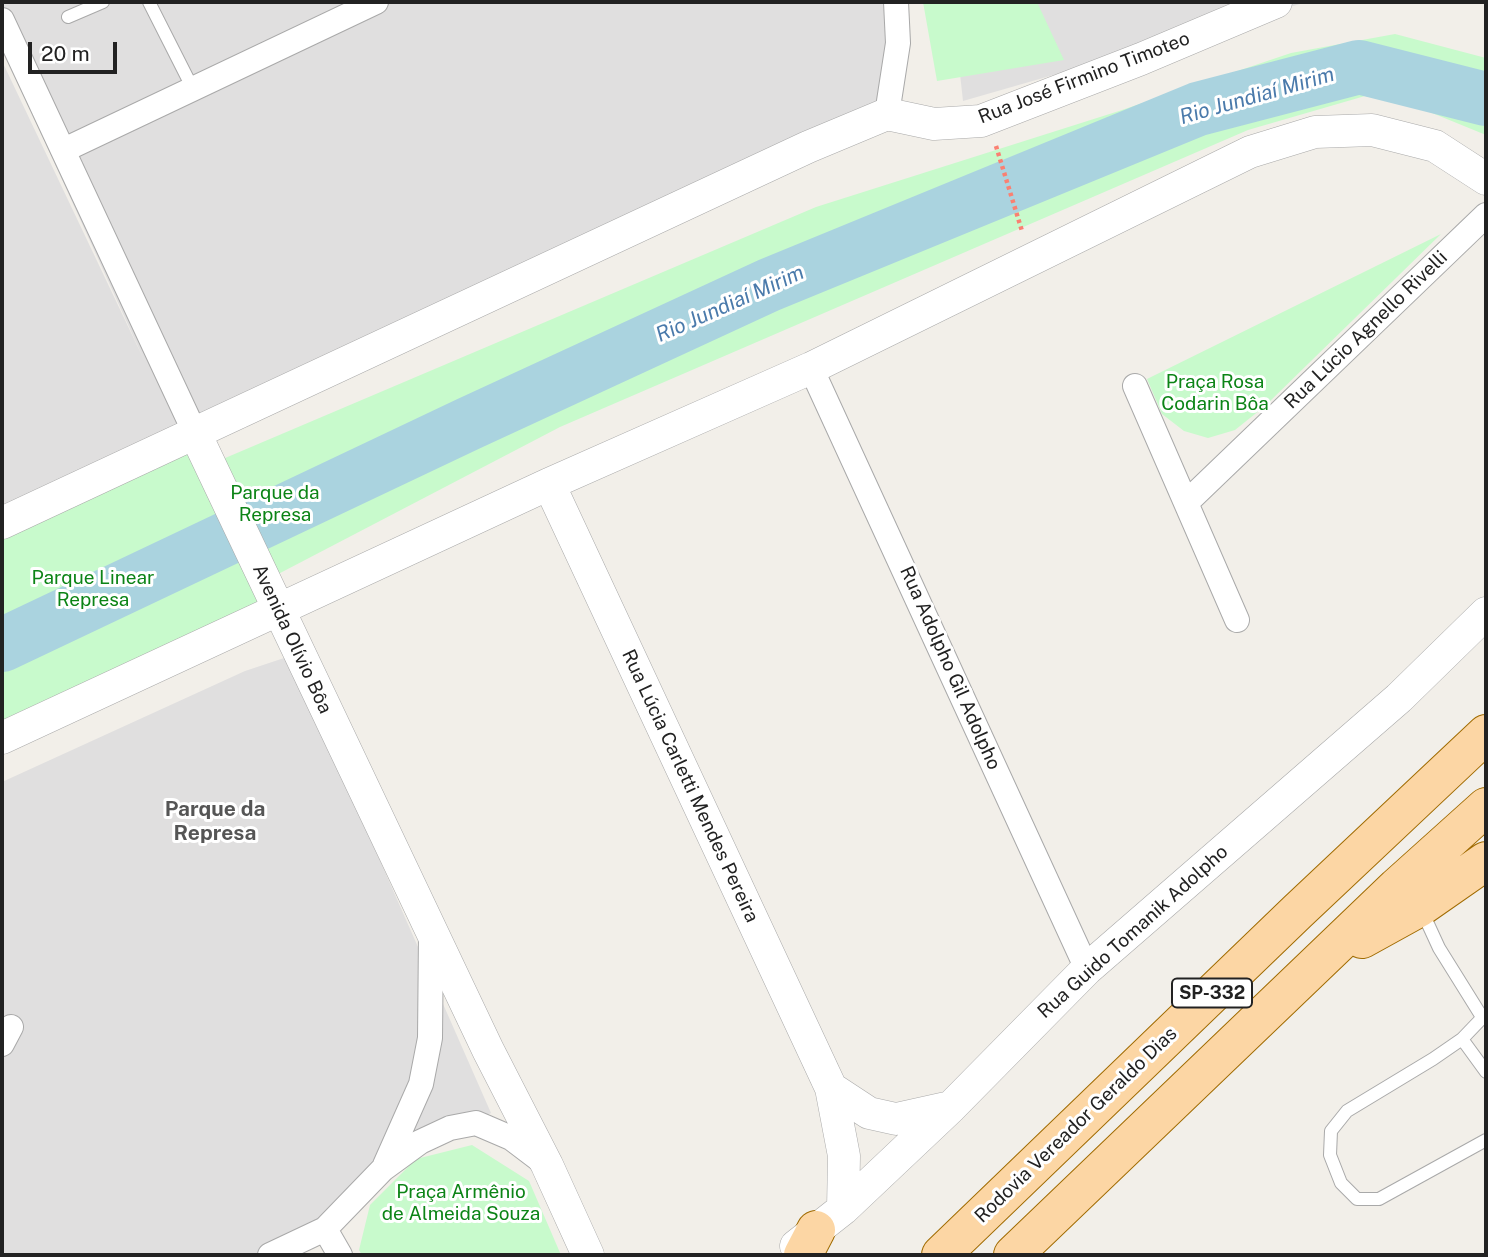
<!DOCTYPE html>
<meta charset="utf-8">
<style>
body{margin:0}
#map{position:relative;width:1488px;height:1257px;overflow:hidden;background:#f2efe9;font-family:"Public Sans",sans-serif}
canvas{display:block}
.frame{position:absolute;inset:0;border:4px solid #222;pointer-events:none}
.scale{position:absolute;left:28px;top:42px;width:89px;height:32px;box-sizing:border-box;border:4px solid #222;border-top:0;padding-left:9px;font-size:21px;line-height:24px;white-space:nowrap;color:#222;-webkit-text-stroke:5px #fff;paint-order:stroke}
</style>
<div id="map">
<canvas width="1488" height="1257"></canvas>
<div class="frame"></div>
<div class="scale">20 m</div>
</div>
<script>
const c = document.querySelector('canvas').getContext('2d');
c.lineJoin = 'round';
function fillPath(path, color) { c.fillStyle = color; c.fill(path, 'evenodd'); }
const poly = rows => new Path2D(rows.map(r => 'M' + r).join(''));
function strokePath(path, color, width, dash) { c.strokeStyle = color; c.lineWidth = width; c.lineCap = dash ? 'butt' : 'round'; c.setLineDash(dash || []); c.stroke(path); }
function label(font, color, halo, rows, align = 'center') {
  c.font = font + ' "Public Sans",sans-serif'; c.lineWidth = 6; c.setLineDash([]); c.textBaseline = 'middle'; c.strokeStyle = halo; c.fillStyle = color; for (const [text, x, y, turn = 0] of rows) {
    c.save(); c.translate(x, y); c.rotate((+turn || 0) * Math.PI / 180); c.textAlign = isNaN(turn) ? turn : align; if (halo) c.strokeText(text, 0, 0); c.fillText(text, 0, 0); c.restore();
  }
}
fillPath(poly([
 [2,2,897,2,893,103,2,522,2,61,145,362,2,48],
 [952,2,1307,2,963,101],
 [290,656,491,1113,408,1162,349,1221,278,1255,2,1255,2,782,245,671]
]), '#e0dfdf');
fillPath(poly([
 [923,2,1037,2,1064,60,937,81],
 [1395,34,1486,58,1486,135,1415,106,1365,96,1248,130,560,427,261,583,270,602,2,731,2,534,193,442,204,467,816,207,1119,111,1291,53],
 [1441,234,1265,406,1235,430,1208,438,1184,431,1162,414,1147,379],
 [472,1145,529,1181,561,1255,362,1255,359,1250,370,1205,416,1159]
]), '#c8facc');
strokePath(poly([
 [2,645,468,424,769,285,1198,109,1359,67,1486,99]
]), '#aad3df', 54);
const service = poly([
 [149,2,193,89],
 [68,17,103,2],
 [1422,911,1439,948,1482,1017],
 [1486,1014,1462,1039,1486,1072],
 [1462,1039,1433,1059,1347,1111,1331,1131,1330,1155,1341,1183,1357,1199,1379,1199,1486,1140]
]);
const minor = poly([
 [2,20,195,433],
 [887,114,898,43,896,2],
 [64,150,376,2],
 [811,368,1087,969],
 [1135,386,1237,620],
 [1186,503,1486,215],
 [2,1044,11,1027],
 [385,1165,421,1084,430,1038,431,934],
 [325,1229,340,1255],
 [270,1255,325,1229,383,1169,420,1142,450,1128,476,1123,511,1138,544,1163]
]);
const tertiary = poly([
 [195,433,488,1050,547,1165,588,1255],
 [549,484,831,1088,844,1156,843,1209],
 [2,523,808,147,887,114,934,124,981,121,1141,59,1276,2],
 [2,738,549,484,811,368,1250,152,1315,132,1372,130,1435,146,1486,179],
 [831,1088,869,1113,896,1119,950,1107],
 [796,1246,843,1209,951,1107,1087,969,1399,698,1486,613]
]);
const primary = poly([
 [1362,939,1420,907,1486,861],
 [803,1255,816,1230],
 [941,1255,1297,912,1486,734],
 [1013,1255,1397,887,1486,807]
]);
strokePath(service, '#a9a9a9', 14);
strokePath(minor, '#a9a9a9', 26);
strokePath(tertiary, '#a9a9a9', 33);
strokePath(primary, '#a06b00', 40);
strokePath(poly([
 [996,146,1022,231]
]), '#fa8072', 4.5, [3.5, 3.5]);
strokePath(service, '#fff', 12);
strokePath(minor, '#fff', 24);
strokePath(tertiary, '#fff', 32);
strokePath(primary, '#fcd6a4', 38);
for (const [x, y, w] of [
 [1212,993,80]
]) { const box = new Path2D(); box.roundRect(x - w / 2, y - 14.5, w, 29, 5); c.fillStyle = '#fff'; c.fill(box); strokePath(box, '#222', 2); }
label('bold 18px', '#222', null, [
 ["SP-332",1212,993]
]);
label('19px', '#222', '#fff', [
 ["Rua José Firmino Timoteo",1084,78,-21],
 ["Rua Lúcio Agnello Rivelli",1366,330,-44],
 ["Avenida Olívio Bôa",292,639,65],
 ["Rua Adolpho Gil Adolpho",950,668,66],
 ["Rua Lúcia Carletti Mendes Pereira",690,786,65],
 ["Rua Guido Tomanik Adolpho",1133,932,-42],
 ["Rodovia Vereador Geraldo Dias",1076,1125,-44]
]);
label('19px', '#0c8416', '#fff', [
 ["Praça Rosa",1215,382],
 ["Codarin Bôa",1215,404],
 ["Parque da",275,493],
 ["Represa",275,515],
 ["Parque Linear",93,578],
 ["Represa",93,600],
 ["Praça Armênio",461,1192],
 ["de Almeida Souza",461,1214]
]);
label('italic 21px', '#4a7aab', '#fff', [
 ["Rio Jundiaí Mirim",1257,96,-16],
 ["Rio Jundiaí Mirim",730,304,-24]
]);
label('bold 21px', '#555', '#fff', [
 ["Parque da",215,810],
 ["Represa",215,834]
]);
</script>
